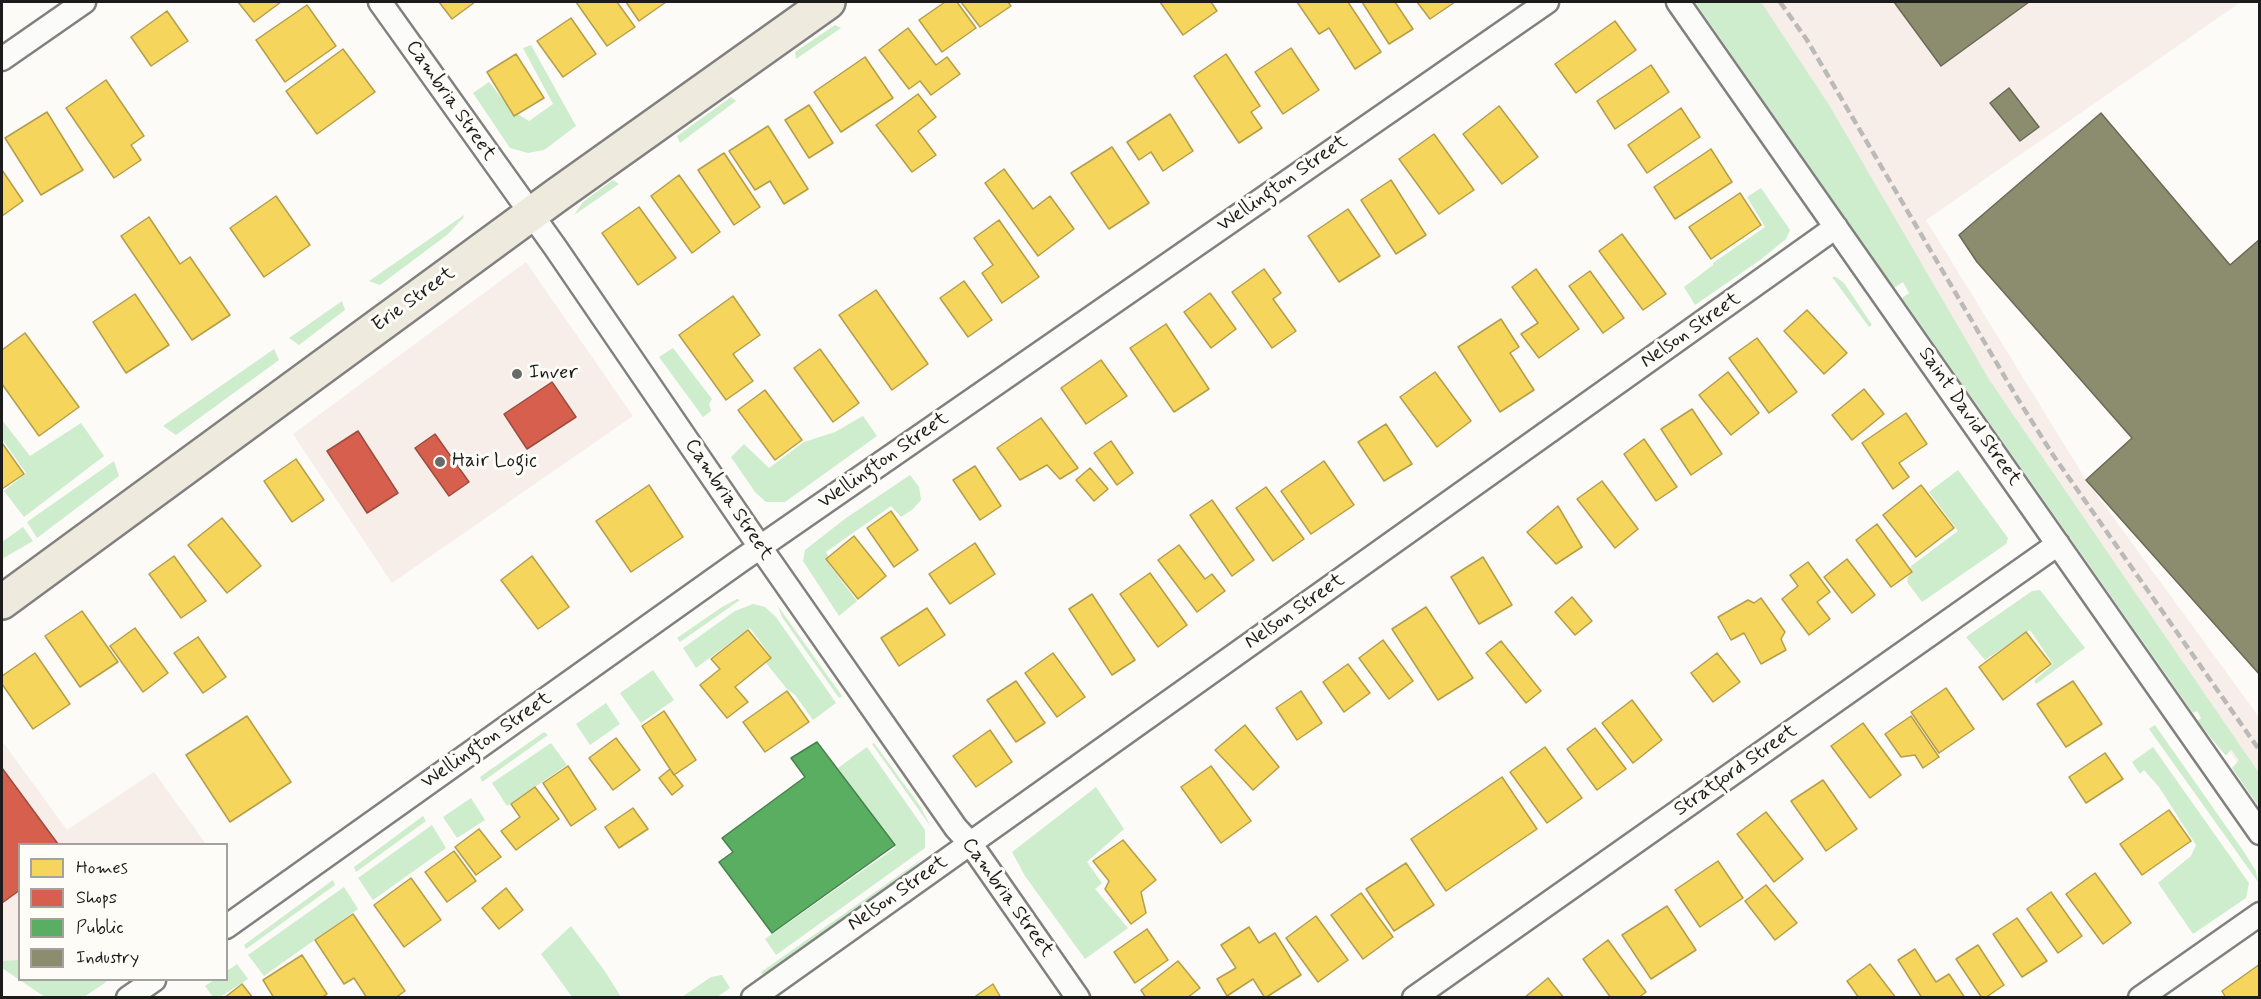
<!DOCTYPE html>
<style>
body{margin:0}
#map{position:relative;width:2261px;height:999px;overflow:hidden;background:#fcfbf8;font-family:Mynerve,sans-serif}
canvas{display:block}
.frame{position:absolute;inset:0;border:3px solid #1c1c1c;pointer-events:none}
.legend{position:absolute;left:18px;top:843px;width:210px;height:138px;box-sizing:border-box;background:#fdfcf7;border:2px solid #a3a29f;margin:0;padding:8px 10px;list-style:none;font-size:18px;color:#1c1c1c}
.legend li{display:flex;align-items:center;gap:12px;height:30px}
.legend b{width:30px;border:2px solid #a3a29f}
</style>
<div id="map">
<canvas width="2261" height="999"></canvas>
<div class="frame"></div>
<ul class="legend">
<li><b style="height:16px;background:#f6d55c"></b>Homes</li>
<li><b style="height:16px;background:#d6604d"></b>Shops</li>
<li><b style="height:16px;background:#5aae61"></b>Public</li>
<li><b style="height:16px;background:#8c8c6e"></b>Industry</li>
</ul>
</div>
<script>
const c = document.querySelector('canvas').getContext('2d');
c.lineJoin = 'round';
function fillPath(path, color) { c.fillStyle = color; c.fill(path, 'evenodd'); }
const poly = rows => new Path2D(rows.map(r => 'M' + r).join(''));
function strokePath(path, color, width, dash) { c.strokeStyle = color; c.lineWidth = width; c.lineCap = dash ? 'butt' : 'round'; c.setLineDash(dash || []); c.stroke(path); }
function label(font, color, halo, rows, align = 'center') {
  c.font = font + ' Mynerve,sans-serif'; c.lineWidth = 6; c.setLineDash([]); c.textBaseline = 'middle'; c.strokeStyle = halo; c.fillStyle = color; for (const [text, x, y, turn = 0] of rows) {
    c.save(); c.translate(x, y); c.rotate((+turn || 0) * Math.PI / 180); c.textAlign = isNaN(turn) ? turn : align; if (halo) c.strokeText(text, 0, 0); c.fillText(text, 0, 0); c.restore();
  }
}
fillPath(poly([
 [1719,2,2241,2,1926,220,2086,480,2259,717,2259,793,1956,361],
 [526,262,633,416,392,583,293,434],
 [2,741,67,830,154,772,206,844,20,844,19,972,2,960]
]), '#f7ede9');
fillPath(poly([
 [1695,2,1761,2,1829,105,1990,381,2259,773,2259,807,2232,768,2239,760,2231,749,2226,756,2197,721,2201,718,2197,711,2193,713,1902,298,1909,293,1903,282,1894,288],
 [835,25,841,28,796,59,795,52],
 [531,45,576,126,544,150,528,153,510,148,473,93,489,82,515,115,518,114,529,121,553,104,523,48],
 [731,97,736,101,680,143,677,136],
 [613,180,619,184,574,215,583,202],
 [1761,188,1790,230,1786,239,1760,260,1695,305,1684,287,1713,265,1713,263,1765,227,1747,197],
 [464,215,463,218,447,235,380,285,369,281],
 [1832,277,1836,277,1844,283,1872,325,1869,327],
 [342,301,345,310,299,345,289,338],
 [673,348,712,399,709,404,711,411,703,417,659,357],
 [274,349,279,360,176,435,163,426],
 [863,416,877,436,785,502,766,502,755,492,731,457,744,444,769,468,804,442,835,432],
 [2,420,30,456,81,423,104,456,24,517,4,491,26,473,2,439],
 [114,461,119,476,37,538,27,522],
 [1958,470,2008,538,2006,544,1922,602,1907,582,1911,566,1958,531,1929,492],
 [910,475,919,487,921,500,913,509,901,517,891,506,826,552,830,559,828,563,857,601,839,616,803,561,805,550,846,518],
 [23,527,33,541,2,559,2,542],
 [2040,590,2085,648,2036,684,2034,681,2053,664,2030,630,1985,660,1966,637,2032,591],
 [737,599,740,600,680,642,677,638,722,607],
 [753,604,765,607,776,617,836,703,813,720,795,695,787,689,766,663,770,655,750,628,696,668,683,648,735,611],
 [778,606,842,696,839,698,782,617],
 [653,670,674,700,641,723,620,693],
 [606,703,620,724,590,745,576,724],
 [2155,725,2244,852,2256,871,2258,882,2149,729],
 [544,732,548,735,482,782,480,777],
 [551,743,567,765,507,806,492,783],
 [874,743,920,806,931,827,872,744],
 [867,747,925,830,925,848,776,955,765,939,895,848,838,768],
 [2153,747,2249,883,2246,898,2193,934,2158,883,2191,856,2196,845,2159,787,2144,770,2140,774,2132,762],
 [1096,787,1124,829,1087,862,1102,883,1095,889,1128,928,1085,959,1025,876,1012,852],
 [471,798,485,820,457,838,443,817],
 [423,816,426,821,356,872,354,867],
 [432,825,446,848,373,900,358,878],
 [925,857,898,879,764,975,761,972],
 [333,880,335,885,246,949,244,945],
 [344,887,358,909,264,976,248,955],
 [571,926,604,970,621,997,572,997,541,954],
 [19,960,20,980,109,980,84,997,45,997,2,968,2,961],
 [237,964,248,979,220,997,213,997,205,986,214,980,226,980,227,971],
 [722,975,730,988,717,997,682,997,711,977]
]), '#cdedcc');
const homes = poly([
 [238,2,281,2,254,22,238,2],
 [439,2,475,2,452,19,439,2],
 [576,2,617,2,635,27,607,46,576,2],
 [626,2,666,2,639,21,626,2],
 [945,2,957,2,976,28,942,52,919,20,945,2],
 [961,2,1008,2,1011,6,980,27,961,2],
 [1160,2,1211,2,1217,11,1183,35,1160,2],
 [1297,2,1348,2,1381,52,1355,69,1329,28,1319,34,1297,2],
 [1362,2,1395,2,1413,29,1389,44,1362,2],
 [1417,2,1455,2,1430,19,1417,2],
 [307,5,336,46,285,82,256,40,307,5],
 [167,11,188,41,151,66,131,37,167,11],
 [571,18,596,54,563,77,537,41,571,18],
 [1615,21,1636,50,1576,93,1555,64,1615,21],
 [908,28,936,65,947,57,960,74,931,95,920,81,909,89,879,50,908,28],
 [1291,48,1319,90,1283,114,1255,72,1291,48],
 [343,49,375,92,317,134,286,91,343,49],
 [516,54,544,98,514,116,487,72,516,54],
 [1226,54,1260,106,1251,112,1262,128,1239,143,1194,76,1226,54],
 [865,57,893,98,841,132,814,92,865,57],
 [1651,65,1669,92,1615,129,1597,101,1651,65],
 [106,80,144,136,131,145,141,160,114,178,66,108,106,80],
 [918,94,936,117,918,131,936,155,912,172,876,125,918,94],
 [809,105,833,143,809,158,785,120,809,105],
 [1499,106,1538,157,1502,184,1463,134,1499,106],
 [1681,108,1700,137,1647,173,1628,145,1681,108],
 [47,112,83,170,41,195,5,138,47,112],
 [1170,114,1193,151,1163,171,1151,152,1139,160,1127,142,1170,114],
 [768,126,808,189,784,204,770,181,755,190,729,151,768,126],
 [1434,134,1474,190,1439,214,1399,159,1434,134],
 [1112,147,1149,203,1109,229,1071,173,1112,147],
 [1711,149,1732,182,1675,219,1654,187,1711,149],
 [724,153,760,207,734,225,698,170,724,153],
 [1004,169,1033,209,1050,196,1074,229,1038,256,985,183,1004,169],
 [2,170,23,201,2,216,2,170],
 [679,175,720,232,692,253,651,196,679,175],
 [1391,180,1426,235,1396,254,1361,200,1391,180],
 [1740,193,1761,225,1711,259,1689,227,1740,193],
 [276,196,310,245,264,277,230,228,276,196],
 [639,207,676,258,638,285,602,233,639,207],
 [1348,209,1380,256,1339,282,1308,236,1348,209],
 [149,217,180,264,190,257,230,315,192,340,121,236,149,217],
 [999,220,1039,277,1002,303,982,273,993,265,974,238,999,220],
 [1622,234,1666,294,1643,310,1599,251,1622,234],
 [1264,269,1281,293,1273,299,1296,331,1272,348,1232,292,1264,269],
 [1536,269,1579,329,1539,358,1521,334,1538,323,1512,287,1536,269],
 [1590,271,1624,318,1603,333,1569,286,1590,271],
 [964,281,992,320,968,337,940,298,964,281],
 [876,290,928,364,892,390,839,315,876,290],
 [1210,293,1236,329,1211,348,1184,312,1210,293],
 [135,294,169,345,126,373,93,322,135,294],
 [733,296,760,335,733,354,753,381,726,400,679,335,733,296],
 [1807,310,1847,353,1824,374,1784,331,1807,310],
 [1501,319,1519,347,1510,353,1534,390,1500,412,1458,347,1501,319],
 [1166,324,1209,389,1174,412,1130,348,1166,324],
 [25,333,79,407,39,436,2,384,2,350,25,333],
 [1757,338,1797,392,1769,413,1729,358,1757,338],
 [820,349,859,403,833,422,794,368,820,349],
 [1101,360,1127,396,1086,424,1061,388,1101,360],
 [1435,372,1471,421,1437,447,1400,397,1435,372],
 [1728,372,1759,413,1731,435,1699,395,1728,372],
 [1864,389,1884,414,1852,440,1832,415,1864,389],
 [765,390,802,440,775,460,738,410,765,390],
 [1692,409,1722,454,1691,475,1661,429,1692,409],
 [1906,413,1927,444,1899,463,1909,477,1893,489,1862,443,1906,413],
 [1041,418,1078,468,1060,479,1047,465,1020,480,997,448,1041,418],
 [1386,424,1412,464,1384,481,1358,442,1386,424],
 [1644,439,1677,487,1656,501,1624,454,1644,439],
 [1111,441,1133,473,1117,485,1094,453,1111,441],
 [2,443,24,474,2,489,2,443],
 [296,459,324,500,292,522,264,481,296,459],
 [1324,461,1354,505,1311,534,1281,491,1324,461],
 [975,466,1001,506,980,520,953,480,975,466],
 [1090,468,1108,489,1094,501,1076,480,1090,468],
 [1602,481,1638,529,1615,548,1577,499,1602,481],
 [649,485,683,537,631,572,596,521,649,485],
 [1921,485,1954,528,1916,557,1883,515,1921,485],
 [1266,487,1304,539,1273,561,1236,508,1266,487],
 [1212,500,1254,560,1232,576,1190,515,1212,500],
 [1558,506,1582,547,1556,564,1527,532,1558,506],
 [891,511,918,550,894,567,867,528,891,511],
 [222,518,261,566,227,593,188,545,222,518],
 [1877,524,1912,572,1891,587,1856,540,1877,524],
 [854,536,886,576,858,599,826,559,854,536],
 [975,543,995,574,950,604,929,574,975,543],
 [1179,545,1205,579,1212,574,1225,591,1197,612,1158,560,1179,545],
 [174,556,206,601,181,618,149,574,174,556],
 [532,556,569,607,538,629,501,580,532,556],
 [1483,557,1512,605,1479,624,1451,577,1483,557],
 [1847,559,1875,595,1852,613,1824,577,1847,559],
 [1808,562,1830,592,1817,602,1830,619,1809,635,1782,599,1798,586,1790,575,1808,562],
 [1150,573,1187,625,1158,647,1120,594,1150,573],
 [1092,594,1135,660,1112,675,1069,609,1092,594],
 [1572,597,1592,621,1575,635,1555,612,1572,597],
 [1761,598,1785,632,1781,639,1786,650,1761,664,1744,633,1731,640,1718,617,1748,600,1754,603,1761,598],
 [1426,607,1473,678,1438,700,1392,629,1426,607],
 [927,608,945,635,899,666,881,638,927,608],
 [82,611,118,662,80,687,45,636,82,611],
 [135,628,168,673,143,692,110,646,135,628],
 [748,630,771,658,735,687,748,702,727,718,700,685,720,669,711,659,748,630],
 [2026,632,2051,664,2003,700,1979,667,2026,632],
 [198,637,226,677,203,693,174,653,198,637],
 [1383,640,1413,681,1389,699,1359,658,1383,640],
 [1501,641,1541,691,1526,703,1486,653,1501,641],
 [35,653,70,704,33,729,2,684,2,676,35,653],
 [1053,653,1085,697,1057,717,1025,673,1053,653],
 [1717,653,1740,682,1713,702,1691,673,1717,653],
 [1348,664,1370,693,1344,712,1323,682,1348,664],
 [1016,681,1045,723,1016,742,987,700,1016,681],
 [2073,681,2102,724,2066,747,2037,704,2073,681],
 [1946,688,1974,729,1939,753,1911,712,1946,688],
 [787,691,809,722,765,752,743,722,787,691],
 [1301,691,1322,723,1297,740,1276,708,1301,691],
 [1632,700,1662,740,1633,763,1602,723,1632,700],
 [664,711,696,760,674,775,642,726,664,711],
 [247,716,291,782,230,822,186,755,247,716],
 [1911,716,1939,757,1923,768,1915,755,1901,757,1885,734,1911,716],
 [1863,723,1901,775,1870,798,1831,746,1863,723],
 [1245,725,1279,767,1253,790,1215,750,1245,725],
 [1595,728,1626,769,1597,790,1567,749,1595,728],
 [990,730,1012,762,976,787,953,756,990,730],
 [616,738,640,770,613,790,589,758,616,738],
 [1545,747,1582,798,1547,823,1510,772,1545,747],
 [2105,753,2123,779,2086,803,2069,777,2105,753],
 [568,766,596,809,571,826,543,783,568,766],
 [1211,766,1251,821,1221,843,1181,787,1211,766],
 [670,769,683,786,672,795,659,778,670,769],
 [1502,777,1537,829,1446,891,1411,839,1502,777],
 [1823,780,1857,829,1826,851,1791,801,1823,780],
 [535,787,559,819,516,850,501,831,520,817,511,804,535,787],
 [633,808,648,829,619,848,605,827,633,808],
 [2169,810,2191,841,2142,875,2120,844,2169,810],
 [1766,812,1803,859,1774,882,1737,834,1766,812],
 [479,829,501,857,476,875,455,847,479,829],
 [1123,840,1156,880,1141,892,1146,913,1131,924,1105,889,1109,881,1093,861,1123,840],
 [454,851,476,881,447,902,425,872,454,851],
 [1718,861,1743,898,1700,927,1675,890,1718,861],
 [1406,863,1434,905,1394,931,1366,889,1406,863],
 [2095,873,2131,923,2103,944,2066,894,2095,873],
 [411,878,441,920,404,947,374,905,411,878],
 [1766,885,1797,923,1775,940,1745,901,1766,885],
 [506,888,523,910,499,929,482,908,506,888],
 [2051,892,2082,936,2058,953,2027,909,2051,892],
 [1361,893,1393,937,1363,959,1331,915,1361,893],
 [1667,906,1696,950,1651,979,1622,935,1667,906],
 [353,914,405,991,395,998,367,998,354,978,344,984,315,940,353,914],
 [1316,916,1348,960,1318,982,1286,938,1316,916],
 [2017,918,2047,961,2022,977,1993,934,2017,918],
 [1249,927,1259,943,1275,933,1301,975,1265,998,1253,979,1227,996,1217,979,1236,968,1221,945,1249,927],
 [1147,929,1168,960,1135,983,1114,952,1147,929],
 [1608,940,1646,992,1638,998,1611,998,1583,959,1608,940],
 [1978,945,2004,985,1985,998,1982,998,1956,959,1978,945],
 [1915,949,1936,982,1949,974,1965,998,1922,998,1898,960,1915,949],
 [302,955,327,994,321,998,274,998,263,980,302,955],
 [1178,961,1200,988,1187,998,1146,998,1141,990,1178,961],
 [1870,964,1896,998,1859,998,1847,981,1870,964],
 [2260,964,2260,998,2226,998,2222,991,2260,964],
 [1548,978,1564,998,1524,998,1548,978],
 [242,984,253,998,224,998,242,984],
 [993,984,1001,998,973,998,993,984]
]);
fillPath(homes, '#f6d55c');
strokePath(homes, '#b59e49', 1.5);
const shops = poly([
 [552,382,576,417,527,449,504,414,552,382],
 [358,431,398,493,367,513,327,451,358,431],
 [435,434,469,482,449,496,415,448,435,434],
 [2,768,58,844,20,844,20,890,2,903,2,768]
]);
fillPath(shops, '#d6604d');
strokePath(shops, '#9e4c3e', 1.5);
const public = poly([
 [817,742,895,845,772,933,719,862,733,852,722,838,805,777,791,758,817,742]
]);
fillPath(public, '#5aae61');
strokePath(public, '#47824c', 1.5);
const industry = poly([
 [1894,2,2029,2,1941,66,1894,2],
 [2009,88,2039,127,2020,141,1990,103,2009,88],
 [2101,113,2230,265,2260,239,2260,675,2086,480,2132,438,1977,262,1959,235,2101,113]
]);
fillPath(industry, '#8c8c6e');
strokePath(industry, '#6a6a55', 1.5);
const street = poly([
 [380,2,555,247,760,547,956,828,970,843,1078,998],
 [1678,2,2260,833],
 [2,59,84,2],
 [226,927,740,561,1547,2],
 [128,998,154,980],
 [753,998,1836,227],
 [1414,998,2058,544],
 [2140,998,2260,914]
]);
const primary = poly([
 [2,602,557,195,828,2]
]);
strokePath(street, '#81807f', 27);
strokePath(primary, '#81807f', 38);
strokePath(street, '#fbfbf9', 22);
strokePath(primary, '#eeeade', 33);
strokePath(poly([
 [1780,2,1807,40,2016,396,2053,455,2260,751]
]), '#bbbab8', 4.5, [9, 4.5]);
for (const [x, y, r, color] of [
 [517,374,6,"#6a6a69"],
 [440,462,6,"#6a6a69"]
]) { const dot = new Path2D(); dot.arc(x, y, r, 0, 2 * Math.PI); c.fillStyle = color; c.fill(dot); strokePath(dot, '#fdfcf7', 2); }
label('20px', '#1c1c1c', '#fdfcf7', [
 ["Cambria Street",450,101,55],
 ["Wellington Street",1283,184,-35],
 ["Erie Street",414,300,-36],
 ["Nelson Street",1691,331,-35],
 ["Saint David Street",1969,417,55],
 ["Wellington Street",884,461,-35],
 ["Cambria Street",728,500,56],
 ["Nelson Street",1295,612,-35],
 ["Wellington Street",487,741,-35],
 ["Stratford Street",1736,771,-35],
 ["Nelson Street",898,894,-35],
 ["Cambria Street",1007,898,54]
]);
label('20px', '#1c1c1c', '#fdfcf7', [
 ["Inver",529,374],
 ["Hair Logic",452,462]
], 'left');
</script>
